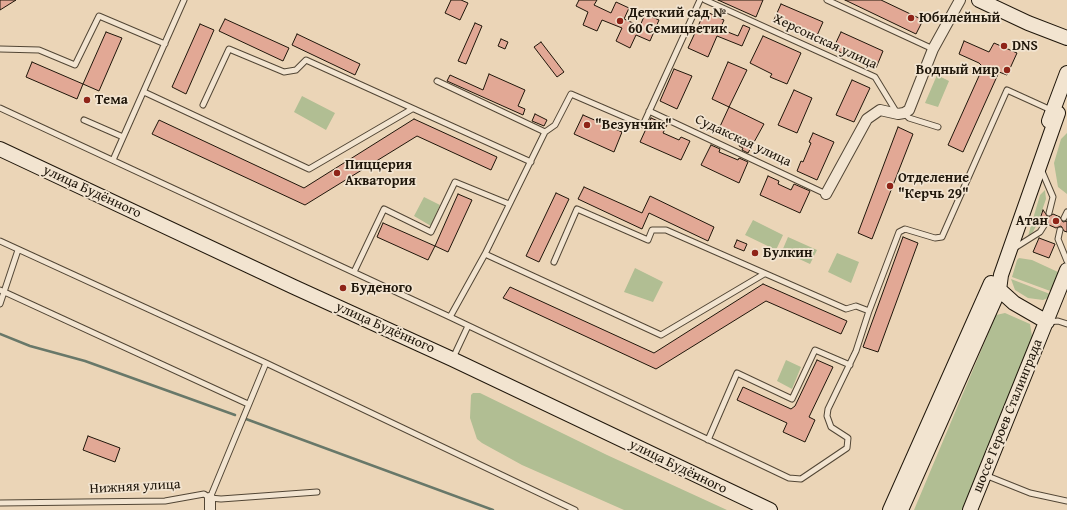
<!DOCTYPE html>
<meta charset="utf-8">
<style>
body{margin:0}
canvas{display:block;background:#ebd5b7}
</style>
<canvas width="1067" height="510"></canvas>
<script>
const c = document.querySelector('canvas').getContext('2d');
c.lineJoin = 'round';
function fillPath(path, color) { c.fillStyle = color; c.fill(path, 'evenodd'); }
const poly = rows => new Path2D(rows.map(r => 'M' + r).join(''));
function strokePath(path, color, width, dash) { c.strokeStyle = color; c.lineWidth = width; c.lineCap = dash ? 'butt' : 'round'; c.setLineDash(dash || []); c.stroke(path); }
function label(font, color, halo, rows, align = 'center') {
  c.font = font + ' "Gentium Book Plus",serif'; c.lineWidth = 3.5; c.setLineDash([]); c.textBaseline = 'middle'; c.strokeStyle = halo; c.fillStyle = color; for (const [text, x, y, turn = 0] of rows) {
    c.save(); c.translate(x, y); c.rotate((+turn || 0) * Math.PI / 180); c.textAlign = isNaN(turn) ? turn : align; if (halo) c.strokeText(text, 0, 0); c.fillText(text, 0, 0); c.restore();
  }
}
fillPath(poly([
 [937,75,949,81,938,107,925,103],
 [302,96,335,113,326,130,294,112],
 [1067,133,1067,194,1058,187,1054,163,1061,139],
 [1045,190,1046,199,1038,222,1033,232,1028,236,1040,195],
 [424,197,440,205,431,226,414,216],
 [753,220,783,235,776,250,745,235],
 [788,237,817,250,810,264,782,251],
 [837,253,859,262,851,283,828,272],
 [1019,258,1032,260,1058,272,1059,275,1053,292,1012,277,1017,260],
 [635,268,663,282,653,302,624,292],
 [1011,279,1050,294,1048,298,1043,300,1028,298,1015,290],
 [1005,313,1030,324,1033,342,964,510,914,510,996,315],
 [786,360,801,367,792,389,777,381],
 [473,393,480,393,607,455,727,510,624,510,522,465,482,443,477,439,470,418,471,395]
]), '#b1be93');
strokePath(poly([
 [0,334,30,346,85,361,235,415],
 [246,419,493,510]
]), '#687869', 2.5);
const building = poly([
 [0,0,16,0,0,10,0,0],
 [451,0,461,0,468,3,460,20,445,13,451,0],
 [579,0,597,0,594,5,611,13,616,2,629,8,624,19,640,26,645,14,659,20,650,41,636,35,630,48,616,41,622,28,602,20,597,31,583,25,588,12,576,6,579,0],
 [718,0,763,0,756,17,718,0],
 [845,0,881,0,923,20,916,34,845,0],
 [781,4,823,22,815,40,773,22,781,4],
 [705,11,724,20,720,29,738,36,743,25,750,28,742,46,717,36,708,57,688,48,705,11],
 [225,19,289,48,283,61,219,31,225,19],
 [475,23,482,26,466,64,458,61,475,23],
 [200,24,214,30,186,94,172,87,200,24],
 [106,32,122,38,99,91,83,84,106,32],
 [841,32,883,51,876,68,833,49,841,32],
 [297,34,360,64,355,75,292,45,297,34],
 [763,36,801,53,787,84,770,77,772,74,750,63,763,36],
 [501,39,508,42,505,49,498,46,501,39],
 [964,41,989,52,994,43,1017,53,1007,75,999,72,963,152,948,145,983,67,979,63,959,54,964,41],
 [541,42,564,72,557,77,534,47,541,42],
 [32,62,83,84,77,99,26,77,32,62],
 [728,62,747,70,729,107,712,99,728,62],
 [674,69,692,76,677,109,660,101,674,69],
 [489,74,525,90,518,106,525,109,523,115,447,81,450,75,483,90,489,74],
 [852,80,870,88,854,122,836,115,852,80],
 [794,90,812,98,797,133,778,125,794,90],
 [729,107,764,124,748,153,742,150,743,148,739,146,740,144,717,133,729,107],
 [535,114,547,120,544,126,532,121,535,114],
 [583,115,622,132,614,152,574,134,583,115],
 [651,118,667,125,663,133,679,140,681,137,690,141,681,160,640,142,651,118],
 [414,119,497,157,491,170,417,136,305,205,152,134,159,120,304,188,414,119],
 [898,127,913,134,872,239,858,233,898,127],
 [813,133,834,142,817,180,797,171,801,161,803,162,811,143,809,142,813,133],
 [711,145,720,149,719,152,738,160,739,158,748,162,739,183,701,165,711,145],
 [768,176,779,181,778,184,791,190,794,184,810,191,800,213,760,195,768,176],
 [584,187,642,213,650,196,714,227,708,241,649,213,642,229,578,199,584,187],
 [556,193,569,199,539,262,526,256,556,193],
 [458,194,472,200,448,252,435,246,458,194],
 [1043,210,1048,217,1053,214,1060,217,1063,222,1067,221,1067,232,1064,231,1061,226,1056,228,1049,225,1047,220,1039,222,1043,210],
 [383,223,435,246,428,260,377,237,383,223],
 [903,237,918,243,878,352,863,347,903,237],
 [1039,238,1055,244,1049,258,1033,252,1039,238],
 [737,240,747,244,744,251,734,247,737,240],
 [763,284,847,321,841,334,766,301,656,369,503,298,510,287,654,353,763,284],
 [817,360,833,367,809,417,815,420,805,442,783,432,787,423,737,400,743,387,791,409,795,406,817,360],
 [88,436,120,448,115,462,83,450,88,436]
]);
fillPath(building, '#e2a895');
strokePath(building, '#1f160a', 1);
const service = poly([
 [705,0,875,77,897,113],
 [827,0,933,49],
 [0,49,39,50,75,65,99,16,165,44],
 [437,81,545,132],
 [144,92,309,169,412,109],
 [203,105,229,49,284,72,296,70,306,60,531,162],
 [0,108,450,317,789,478,801,479,847,448,848,438,831,427,827,416,828,409,856,351,869,311,899,232,905,229,935,238,942,237,1007,90,1051,110],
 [649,111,826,194],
 [904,113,909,118,938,127],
 [84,120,123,137],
 [113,160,184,0],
 [1041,169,1053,197,1049,213],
 [1064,218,1067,212],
 [1060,230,1058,239,1067,261],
 [0,241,266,363,575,510],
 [1013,249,1040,232,1045,224],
 [485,254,661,335,764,274],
 [554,262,577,209,648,240,652,230,666,230,846,309,856,306,869,311],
 [354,272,384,209,431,232,455,182,509,204],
 [0,290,248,404],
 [0,304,18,250],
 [450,317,485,254,545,132,555,125,571,94,643,125,700,0],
 [1048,322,1058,321,1067,324],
 [453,358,468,326],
 [708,440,737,373,792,399,815,350,850,365],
 [985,475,1030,493,1067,501],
 [210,498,266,363],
 [0,503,165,501,204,494,210,498,221,499,317,492]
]);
const minor = poly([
 [826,194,867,119,880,110,898,114,904,113,909,110,933,49,960,0],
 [210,498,210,510]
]);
const secondary = poly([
 [979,0,1028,23,1067,38],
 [1049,121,1067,73],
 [0,149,294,287,452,359,770,510],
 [993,284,1014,303,1047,322],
 [890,510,991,283],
 [901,510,999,290,1001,275,1058,113],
 [970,510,1067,270]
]);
strokePath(service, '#524635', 7);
strokePath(minor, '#524635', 12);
strokePath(secondary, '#1f160a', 16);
strokePath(service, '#f2e4d0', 5);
strokePath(minor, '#f2e4d0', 10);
strokePath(secondary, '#f2e4d0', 14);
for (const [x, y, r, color] of [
 [911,18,4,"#8f2418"],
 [620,21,4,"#8f2418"],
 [1004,46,4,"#8f2418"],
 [1007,70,4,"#8f2418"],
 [87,100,4,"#8f2418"],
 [587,125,4,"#8f2418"],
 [337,173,4,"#8f2418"],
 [890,186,4,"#8f2418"],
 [1056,221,4,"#8f2418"],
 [755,253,4,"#8f2418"],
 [343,288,4,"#8f2418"]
]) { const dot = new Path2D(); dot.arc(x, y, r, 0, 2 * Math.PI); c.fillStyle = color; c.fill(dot); strokePath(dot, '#f2e4d0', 1.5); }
label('bold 14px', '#1f160a', '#f2e4d0', [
 ["Детский сад №",628,13],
 ["60 Семицветик",628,29],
 ["Юбилейный",919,18],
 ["DNS",1012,46],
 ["Водный мир",999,70,"right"],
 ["Тема",95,100],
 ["\"Везунчик\"",595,125],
 ["Пиццерия",345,165],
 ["Акватория",345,181],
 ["Отделение",898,178],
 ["\"Керчь 29\"",898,194],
 ["Атан",1048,221,"right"],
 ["Булкин",763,253],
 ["Буденого",351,288]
], 'left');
label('14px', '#1f160a', '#f2e4d0', [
 ["Херсонская улица",825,42,25],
 ["Судакская улица",743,141,25],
 ["улица Будённого",92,192,25],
 ["улица Будённого",385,328,24],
 ["шоссе Героев Сталинграда",1008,416,-68],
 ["улица Будённого",678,467,26],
 ["Нижняя улица",135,487,-3]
]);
</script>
